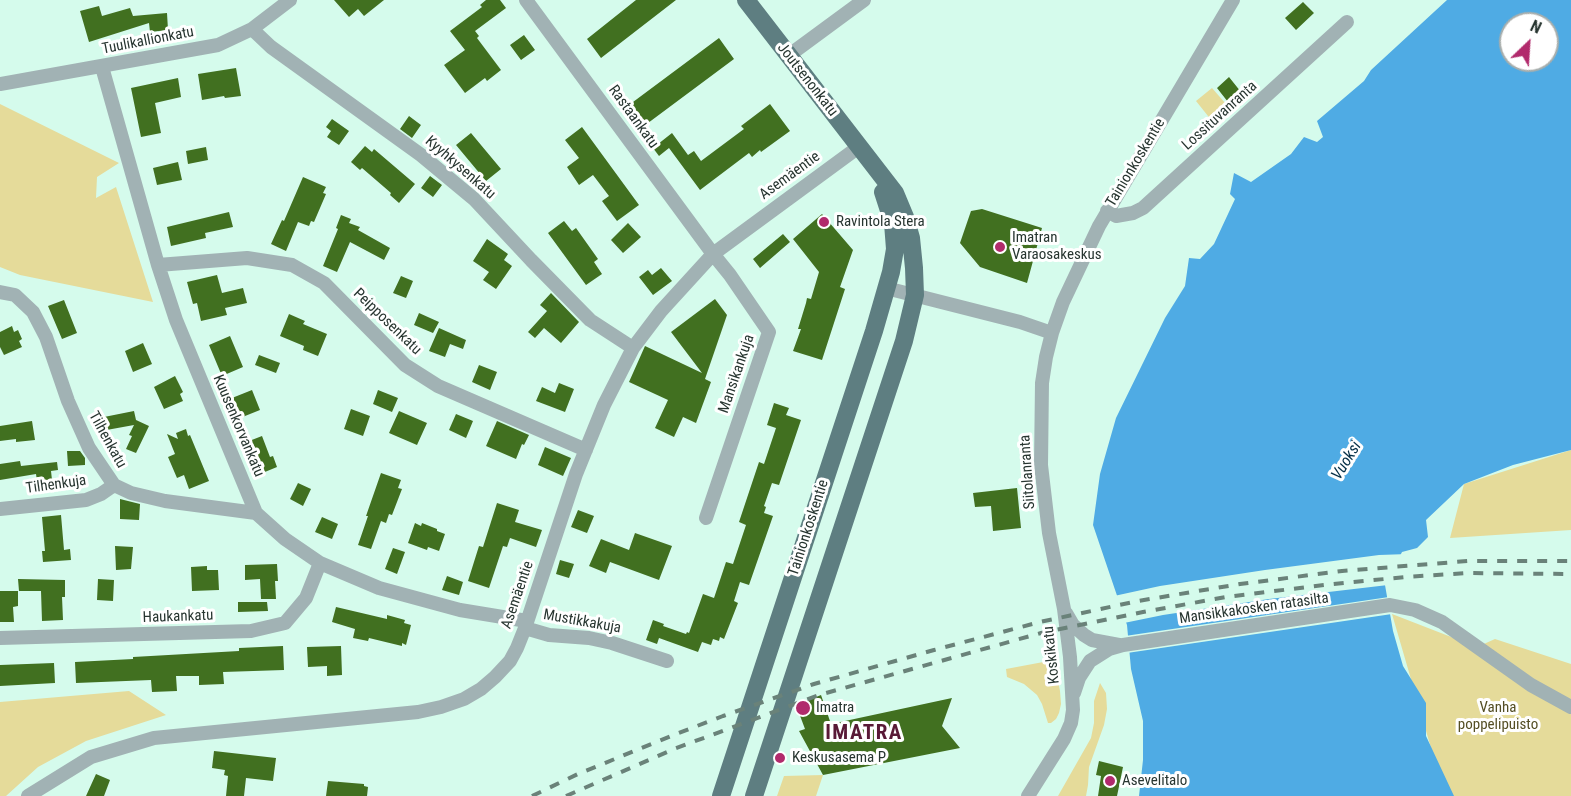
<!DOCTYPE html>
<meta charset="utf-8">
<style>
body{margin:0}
#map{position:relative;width:1571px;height:796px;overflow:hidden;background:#d5fbec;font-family:"Roboto Condensed",sans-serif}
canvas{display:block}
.north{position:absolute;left:1499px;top:12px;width:60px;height:60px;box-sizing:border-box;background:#fff;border:2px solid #a9aeac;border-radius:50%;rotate:25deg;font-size:16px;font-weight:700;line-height:24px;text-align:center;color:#273530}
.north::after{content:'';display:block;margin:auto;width:21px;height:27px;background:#b12a6c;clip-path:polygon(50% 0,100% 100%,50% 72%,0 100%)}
</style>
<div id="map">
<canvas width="1571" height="796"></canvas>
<div class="north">N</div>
</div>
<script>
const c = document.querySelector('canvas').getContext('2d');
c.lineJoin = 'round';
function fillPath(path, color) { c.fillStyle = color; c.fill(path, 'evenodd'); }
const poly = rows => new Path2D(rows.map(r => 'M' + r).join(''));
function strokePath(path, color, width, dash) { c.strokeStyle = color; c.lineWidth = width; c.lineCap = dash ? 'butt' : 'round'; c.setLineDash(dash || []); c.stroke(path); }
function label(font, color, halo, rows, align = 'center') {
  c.font = font + ' "Roboto Condensed",sans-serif'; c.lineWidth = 6; c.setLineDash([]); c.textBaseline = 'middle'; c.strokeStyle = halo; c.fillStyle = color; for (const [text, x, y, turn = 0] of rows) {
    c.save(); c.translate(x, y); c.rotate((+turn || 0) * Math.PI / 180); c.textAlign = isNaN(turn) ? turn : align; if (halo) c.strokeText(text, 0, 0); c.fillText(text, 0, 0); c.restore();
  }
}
fillPath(poly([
 [1212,88,1233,112,1216,126,1196,101],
 [0,104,119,163,97,177,96,198,116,187,153,302,20,275,0,267],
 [1571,450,1571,530,1450,538,1464,484],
 [1392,614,1477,647,1495,639,1571,664,1571,796,1445,796],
 [1054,660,1060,691,1061,704,1059,713,1056,719,1051,723,1048,723,1042,704,1037,695,1024,684,1007,677,1006,669],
 [1100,683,1106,693,1107,709,1104,725,1089,767,1088,785,1086,796,1058,796,1091,738,1094,723,1094,701],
 [129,691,166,715,86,741,38,767,6,796,0,796,0,702],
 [823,775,816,796,777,796,784,776]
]), '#e5db9a');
fillPath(poly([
 [1447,0,1571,0,1571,450,1513,465,1464,484,1426,520,1428,537,1417,548,1402,552,1385,585,1393,631,1403,666,1426,703,1426,736,1454,796,1139,796,1143,760,1143,721,1131,669,1127,625,1093,525,1100,474,1116,418,1165,318,1185,286,1189,258,1200,259,1214,244,1235,199,1230,194,1234,173,1251,182,1291,154,1304,137,1317,142,1323,137,1317,121,1364,81,1371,70],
 [1511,24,1547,24,1547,60,1511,60]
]), '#4fabe4');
fillPath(poly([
 [1408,554,1404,555,1388,585,1269,599,1163,615,1124,623,1114,596,1160,586,1265,570,1379,555],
 [1389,597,1392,614,1127,653,1125,636]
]), '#d5fbec');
fillPath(poly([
 [334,0,384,0,364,16,358,9,349,17],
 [486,0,500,0,506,8,475,31,479,36,477,38,501,70,487,81,485,78,465,93,444,65,465,50,450,31,482,7,480,5],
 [636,0,676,0,601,58,587,39],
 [1303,2,1314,13,1296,30,1285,18],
 [99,6,102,16,130,8,133,16,167,13,168,30,150,32,149,23,89,42,80,11],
 [524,35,535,50,521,60,510,45],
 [719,38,734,59,644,126,629,105],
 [236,68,241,96,225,98,224,96,202,100,198,74],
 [1229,77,1241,92,1228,102,1217,88],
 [178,78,181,97,155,103,161,133,141,137,131,88],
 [770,104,790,131,761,152,760,150,752,157,749,153,700,190,669,148,659,156,653,148,672,133,688,155,694,151,701,161,744,129,741,126],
 [409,116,421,125,412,138,400,129],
 [332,119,349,131,339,145,327,137,331,131,326,127],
 [582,127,639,205,617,221,602,201,609,196,593,175,579,185,567,167,579,158,565,140],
 [471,133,501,169,486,181,456,145],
 [365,146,372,152,374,149,415,184,399,203,390,195,391,193,362,168,360,170,351,162],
 [206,147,208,160,188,164,186,151],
 [178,162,182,180,157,185,153,168],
 [430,176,442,185,433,197,421,188],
 [303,177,326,187,323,193,326,194,314,222,311,221,309,226,298,222,286,251,271,244,282,220,284,221],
 [982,209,1042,228,1027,283,980,267,960,243,971,211],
 [229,212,233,227,205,233,206,238,171,246,167,227],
 [822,214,853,250,840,287,845,289,822,360,793,351,801,329,798,329,806,303,807,298,811,299,819,272,793,239],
 [341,215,351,219,349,223,360,227,358,230,390,248,384,260,350,242,337,272,323,266,338,229,336,228],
 [564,221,572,231,576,228,598,259,594,262,602,274,586,285,548,233],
 [628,223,641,237,623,253,611,240],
 [783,234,790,242,760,268,753,259],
 [487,239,508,254,504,260,512,266,496,289,483,280,489,272,473,261],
 [661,268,672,281,653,295,639,277,648,270,652,275],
 [217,275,222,293,243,288,247,303,225,308,227,315,201,321,197,303,193,304,187,282],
 [401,276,413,281,406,298,393,293],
 [551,293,579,322,561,343,544,328,535,338,528,332,547,311,540,305],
 [715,299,727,315,705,379,711,382,696,423,683,417,674,437,655,428,668,400,629,382,645,346,702,373,671,332],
 [64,300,77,333,62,339,48,306],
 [419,313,439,322,433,333,414,325],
 [289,314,305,321,303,324,327,334,318,356,303,350,304,346,280,336],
 [12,326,14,332,18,330,22,339,19,341,22,347,4,355,0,347,0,332],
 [439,328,466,340,463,349,450,344,445,357,429,351],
 [230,336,243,367,222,376,209,345],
 [143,343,152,364,133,372,125,351],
 [259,355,280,363,276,373,255,365],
 [479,365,497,372,490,390,472,382],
 [175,376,183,392,180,394,183,401,164,409,154,387],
 [559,383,574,389,565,412,536,401,542,387,555,393],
 [252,390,260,410,235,420,227,400],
 [378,390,398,398,392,412,373,404],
 [774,403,789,408,786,415,801,420,779,485,772,483,764,506,766,507,764,513,773,516,749,585,740,582,734,601,738,603,724,639,720,637,719,641,713,639,711,645,702,642,698,652,659,638,657,644,646,640,653,620,664,624,663,626,686,634,687,632,689,633,703,594,714,598,726,562,733,564,746,525,739,522,759,462,764,464,776,428,767,425],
 [351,409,370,416,363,436,344,429],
 [134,411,136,420,149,426,136,453,126,449,132,436,129,435,134,425,101,431,99,418],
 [399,411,427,423,417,445,389,433],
 [456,414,473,421,466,438,449,430],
 [32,421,35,440,16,442,16,439,0,441,0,426],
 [497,421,529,435,524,445,522,444,516,459,486,446],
 [186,429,188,436,190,435,209,481,189,489,184,475,177,478,168,457,175,454,167,434,178,439,176,433],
 [262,436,270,457,273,456,277,467,260,474,256,465,253,466,244,443],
 [545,447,571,458,563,476,538,465],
 [67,451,80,451,85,458,85,465,68,466],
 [20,461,21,466,57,462,58,470,51,471,52,480,37,481,36,474,0,480,0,464],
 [381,473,401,480,398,488,402,489,392,515,389,514,386,523,381,521,371,549,358,545,368,516,366,516],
 [298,483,311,489,303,506,290,499],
 [1017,488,1021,528,993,531,991,506,975,507,973,493],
 [120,499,140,504,139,520,120,519],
 [497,503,519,510,515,522,542,530,536,547,510,538,507,547,503,546,489,588,468,581,479,546,483,547],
 [578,510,594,516,587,533,571,527],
 [61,515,64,550,70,549,71,560,43,562,42,551,45,551,42,517],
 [322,517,338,524,332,539,315,532],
 [415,523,421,526,422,523,437,529,437,531,445,534,439,551,428,547,427,550,408,543],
 [635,533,672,546,659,580,610,562,606,573,589,566,601,539,629,550],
 [115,546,133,547,131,569,116,570],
 [393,548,405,552,397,574,385,569],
 [560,560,574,564,569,578,556,574],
 [277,564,278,581,275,581,276,599,261,599,260,579,245,580,245,565],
 [207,566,207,570,218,570,219,590,192,591,191,567],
 [447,576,463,582,459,595,442,590],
 [18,579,65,580,65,597,62,597,63,620,42,621,41,591,19,591],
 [98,579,114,580,113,601,97,600],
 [0,591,18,591,18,606,13,607,14,622,0,622],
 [238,602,267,602,268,611,238,612],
 [336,607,387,619,387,615,405,620,404,623,411,625,406,645,402,643,402,646,369,638,368,641,353,638,355,629,332,622],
 [283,646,284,670,223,672,224,684,199,685,199,676,176,676,177,691,152,692,151,680,76,683,75,662,133,659,133,657,239,651,239,648],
 [341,646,342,675,327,676,327,666,308,667,307,647],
 [54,663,55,683,0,686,0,665],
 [821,695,831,724,952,698,942,726,960,748,823,775,799,731,805,729,796,705],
 [214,751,276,758,273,781,246,778,244,796,226,796,228,776,224,775,225,770,212,768],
 [1099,761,1123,767,1117,796,1098,796,1101,776,1096,775],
 [96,774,110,780,104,796,86,796],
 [328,781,364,784,364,786,368,787,367,796,326,796]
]), '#417020');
strokePath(poly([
 [526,0,713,254,730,275,769,332,706,518],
 [252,29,271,47,421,155,474,199,531,260,590,320,633,348],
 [788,56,864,0],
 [102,67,158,265,176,320,256,513,285,539,320,563,379,588,460,610,527,621],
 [0,84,218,45,252,29,290,0],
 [1107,211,1116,216,1133,213,1143,208,1347,22],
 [158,265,247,258,292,265,324,283,405,365,438,386,586,450],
 [886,288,1020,322,1052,333],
 [0,292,15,295,33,312,46,337,68,401,89,448,114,485,131,493,165,501,256,513],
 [0,509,86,500,101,494,114,485],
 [1066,613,1073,625,1084,635,1092,640,1119,645],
 [525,628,549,635,589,638,612,643,667,661],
 [0,638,251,631,285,623,306,598,320,563],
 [1074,693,1079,678,1090,661,1109,649,1123,645,1390,605,1415,610,1442,622,1531,685,1571,707],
 [28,796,91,757,154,738,418,712,441,707,464,699,481,689,495,677,510,661,517,648,525,628,576,474,604,405,633,348,661,311,713,254,860,146],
 [1028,796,1064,739,1071,723,1073,710,1070,657,1064,609,1049,533,1041,465,1042,383,1046,357,1052,333,1063,302,1099,226,1233,0]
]), '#a1b2b4', 14);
strokePath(poly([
 [746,0,895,193,905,217,911,238,914,268,915,295,904,341,754,796],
 [721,796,874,331,891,272,895,249,893,223,883,192]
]), '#5e7e81', 18);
strokePath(poly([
 [532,796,578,774,671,736,723,716,777,697,814,684,934,650,1040,622,1138,601,1240,584,1342,571,1468,561,1571,561],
 [566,796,674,749,819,695,1041,633,1143,612,1226,597,1324,585,1405,577,1469,573,1571,574]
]), '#6a8279', 4, [10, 10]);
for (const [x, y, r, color] of [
 [824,222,6,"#b12a6c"],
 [1000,247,6,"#b12a6c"],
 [803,708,8,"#b12a6c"],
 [780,758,6,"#b12a6c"],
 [1110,781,6,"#b12a6c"]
]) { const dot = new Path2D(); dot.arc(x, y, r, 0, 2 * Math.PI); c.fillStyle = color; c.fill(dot); strokePath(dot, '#fff', 2); }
label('15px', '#273530', '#fff', [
 ["Tuulikallionkatu",148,41,-11],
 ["Joutsenonkatu",807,80,52],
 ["Lossituvanranta",1220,116,-42],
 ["Rastaankatu",633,117,54],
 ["Tainionkoskentie",1136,163,-59],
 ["Kyyhkysenkatu",460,168,41],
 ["Asemäentie",790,176,-36],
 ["Peipposenkatu",387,322,44],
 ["Mansikankuja",737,374,-71],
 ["Kuusenkorvankatu",238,426,67],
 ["Tilhenkatu",107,440,61],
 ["Siitolanranta",1028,472,-94],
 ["Tilhenkuja",56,485,-8],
 ["Tainionkoskentie",809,528,-72],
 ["Asemäentie",518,595,-71],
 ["Mansikkakosken ratasilta",1254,609,-8],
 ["Haukankatu",178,617,-2],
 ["Mustikkakuja",582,622,10],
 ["Koskikatu",1052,655,-96]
]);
label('15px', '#273530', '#fff', [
 ["Ravintola Stera",836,222],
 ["Imatran",1012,238],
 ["Varaosakeskus",1012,255],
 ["Imatra",816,708],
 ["Keskusasema P",792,758],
 ["Asevelitalo",1122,781]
], 'left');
label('15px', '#544e24', '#fff', [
 ["Vanha",1498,708],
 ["poppelipuisto",1498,725]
]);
label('italic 16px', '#052f46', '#fff', [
 ["Vuoksi",1347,461,-58]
]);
c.letterSpacing = '1.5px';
label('bold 21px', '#591937', '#fff', [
 ["IMATRA",864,734]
]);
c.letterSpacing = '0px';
</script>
